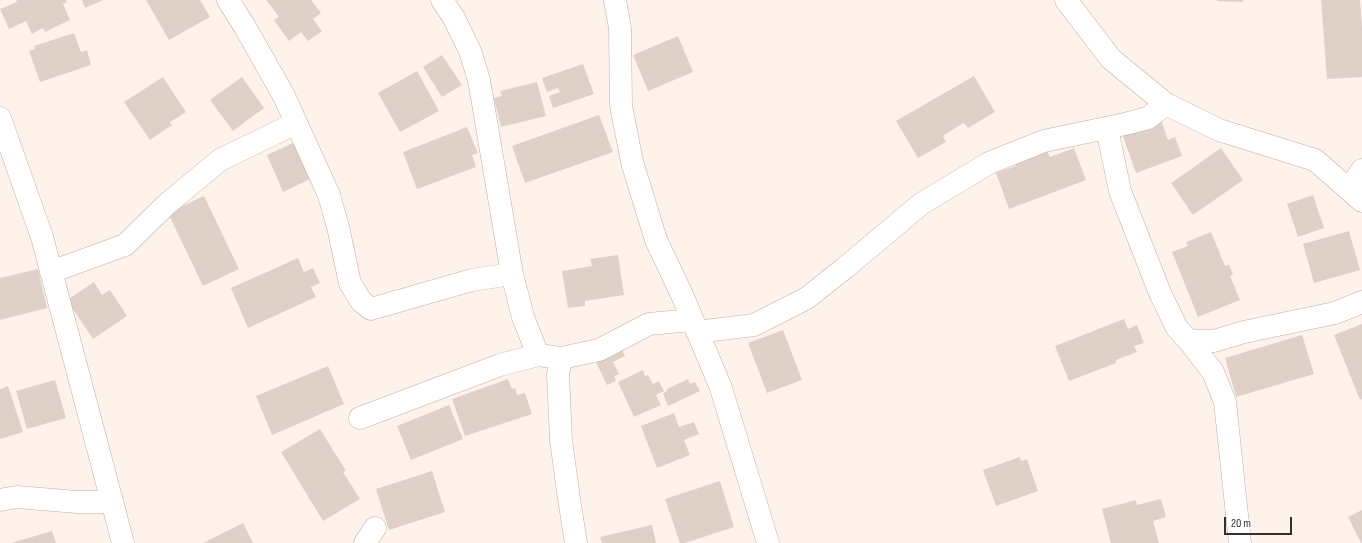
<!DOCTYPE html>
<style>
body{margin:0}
#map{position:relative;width:1362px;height:543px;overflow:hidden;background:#fef2eb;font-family:"Sofia Sans Condensed",sans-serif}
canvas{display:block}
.scale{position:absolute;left:1224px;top:517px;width:68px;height:18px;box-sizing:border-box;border:2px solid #36302d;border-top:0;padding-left:5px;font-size:12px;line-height:14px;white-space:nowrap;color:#36302d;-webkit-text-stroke:3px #fff;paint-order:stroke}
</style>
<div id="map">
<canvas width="1362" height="543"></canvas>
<div class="scale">20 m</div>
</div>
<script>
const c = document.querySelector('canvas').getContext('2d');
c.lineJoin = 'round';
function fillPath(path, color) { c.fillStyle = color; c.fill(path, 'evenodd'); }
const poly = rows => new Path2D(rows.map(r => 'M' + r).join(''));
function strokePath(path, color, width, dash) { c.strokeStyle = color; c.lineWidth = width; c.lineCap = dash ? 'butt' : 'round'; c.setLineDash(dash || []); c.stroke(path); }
fillPath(poly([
 [16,0,66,0,67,2,63,4,70,20,45,32,43,28,32,34,26,21,9,29,0,9,17,2],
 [82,0,103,0,85,8],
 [146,0,200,0,210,17,169,40],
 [266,0,311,0,321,13,313,19,322,31,308,41,301,32,289,41,274,20,279,17],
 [1217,0,1243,0,1243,2,1217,1],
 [1321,0,1360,0,1362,27,1362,77,1327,79],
 [74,33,81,52,87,50,91,65,40,82,29,51,35,49,34,46],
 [678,36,693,72,648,91,633,55],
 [442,55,462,85,442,97,423,67],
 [583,64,594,94,553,108,549,96,560,92,558,88,547,92,542,78],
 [417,71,439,111,400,132,378,93],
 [974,76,995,112,968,128,964,123,957,127,943,136,946,142,918,158,896,121],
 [163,77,186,112,170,122,172,125,150,140,124,102],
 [242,77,264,108,233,131,210,100],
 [537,82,546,116,501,127,494,98,502,96,500,91],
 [599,115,613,152,525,183,512,146],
 [1161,120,1168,140,1175,137,1182,156,1136,173,1122,134],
 [467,127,478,153,472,155,476,167,417,189,403,152],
 [293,143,310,179,283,192,267,155],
 [1074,148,1086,180,1009,209,996,173,1016,166,1015,163,1047,151,1050,157],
 [1221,148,1243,180,1193,215,1171,183],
 [1313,195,1324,228,1298,237,1287,204],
 [204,196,239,269,203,286,168,213],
 [1349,231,1360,270,1314,283,1303,244],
 [1211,232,1225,266,1229,265,1233,274,1230,276,1240,300,1198,317,1172,252,1188,246,1186,242],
 [618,255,624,295,585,301,585,306,568,308,562,271,592,266,590,259],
 [298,258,304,272,313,268,320,283,311,287,316,297,248,328,231,288],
 [38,269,47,308,0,320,0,278],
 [94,282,102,295,110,290,127,316,93,339,67,300],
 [1124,319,1128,329,1137,325,1144,343,1134,346,1137,352,1116,360,1116,363,1069,381,1055,346],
 [1362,324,1362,399,1360,400,1334,335],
 [783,330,802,380,767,393,748,343],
 [1302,335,1314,374,1236,397,1225,358],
 [621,348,625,356,613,362,619,374,614,376,616,381,607,385,595,360],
 [328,366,344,404,272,435,256,396],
 [643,370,645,376,648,375,653,384,659,381,664,391,656,395,661,405,634,417,618,382],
 [508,379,512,389,515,388,517,395,525,393,532,414,465,436,452,399],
 [688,379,690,384,695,382,700,391,668,406,663,393,667,391,667,389],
 [55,380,66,418,27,429,16,391],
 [8,386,23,432,0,439,0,389],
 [449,405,463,439,411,460,397,426],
 [674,413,679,427,694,422,699,434,684,440,690,455,657,468,641,426],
 [320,429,346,471,343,472,360,499,323,521,281,452],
 [1020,457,1021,461,1027,459,1038,491,996,506,983,470],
 [432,471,445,512,389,530,376,489],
 [720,481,734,527,685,543,680,543,665,499],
 [1161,499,1166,517,1153,521,1159,543,1111,543,1102,509,1136,500,1137,505],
 [1362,510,1362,543,1361,543,1348,517],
 [243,523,253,543,203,543],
 [652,525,656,543,602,543,600,537],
 [52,531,56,543,11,543]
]), '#e0d1c8');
const street = poly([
 [228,0,245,27,284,96,329,195,338,227,350,283,361,301,371,309,472,280,512,274],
 [442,0,454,18,470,51,479,80,512,274,523,317,538,355,561,358,599,350,649,324,692,320],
 [615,0,620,28,621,105,632,162,656,240,683,297,721,388,768,543],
 [1066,0,1111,59,1166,104,1219,130,1315,160,1362,201],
 [0,118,42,237,123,543],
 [1107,128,1120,191,1160,293,1177,328,1189,341,1214,341,1244,332,1335,313,1362,302],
 [1349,189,1362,170],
 [51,272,125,245,167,204,220,160,296,123],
 [697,332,754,325,807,298,846,267,921,204,989,163,1044,141,1125,124,1148,118,1166,104],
 [1189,341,1213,372,1225,402,1240,543],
 [561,358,558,375,561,440,569,499,576,543],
 [360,418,500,365,538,355],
 [0,500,17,497,77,502,112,502],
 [365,543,375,528]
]);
strokePath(street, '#bcaea6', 23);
strokePath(street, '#fff', 22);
</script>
